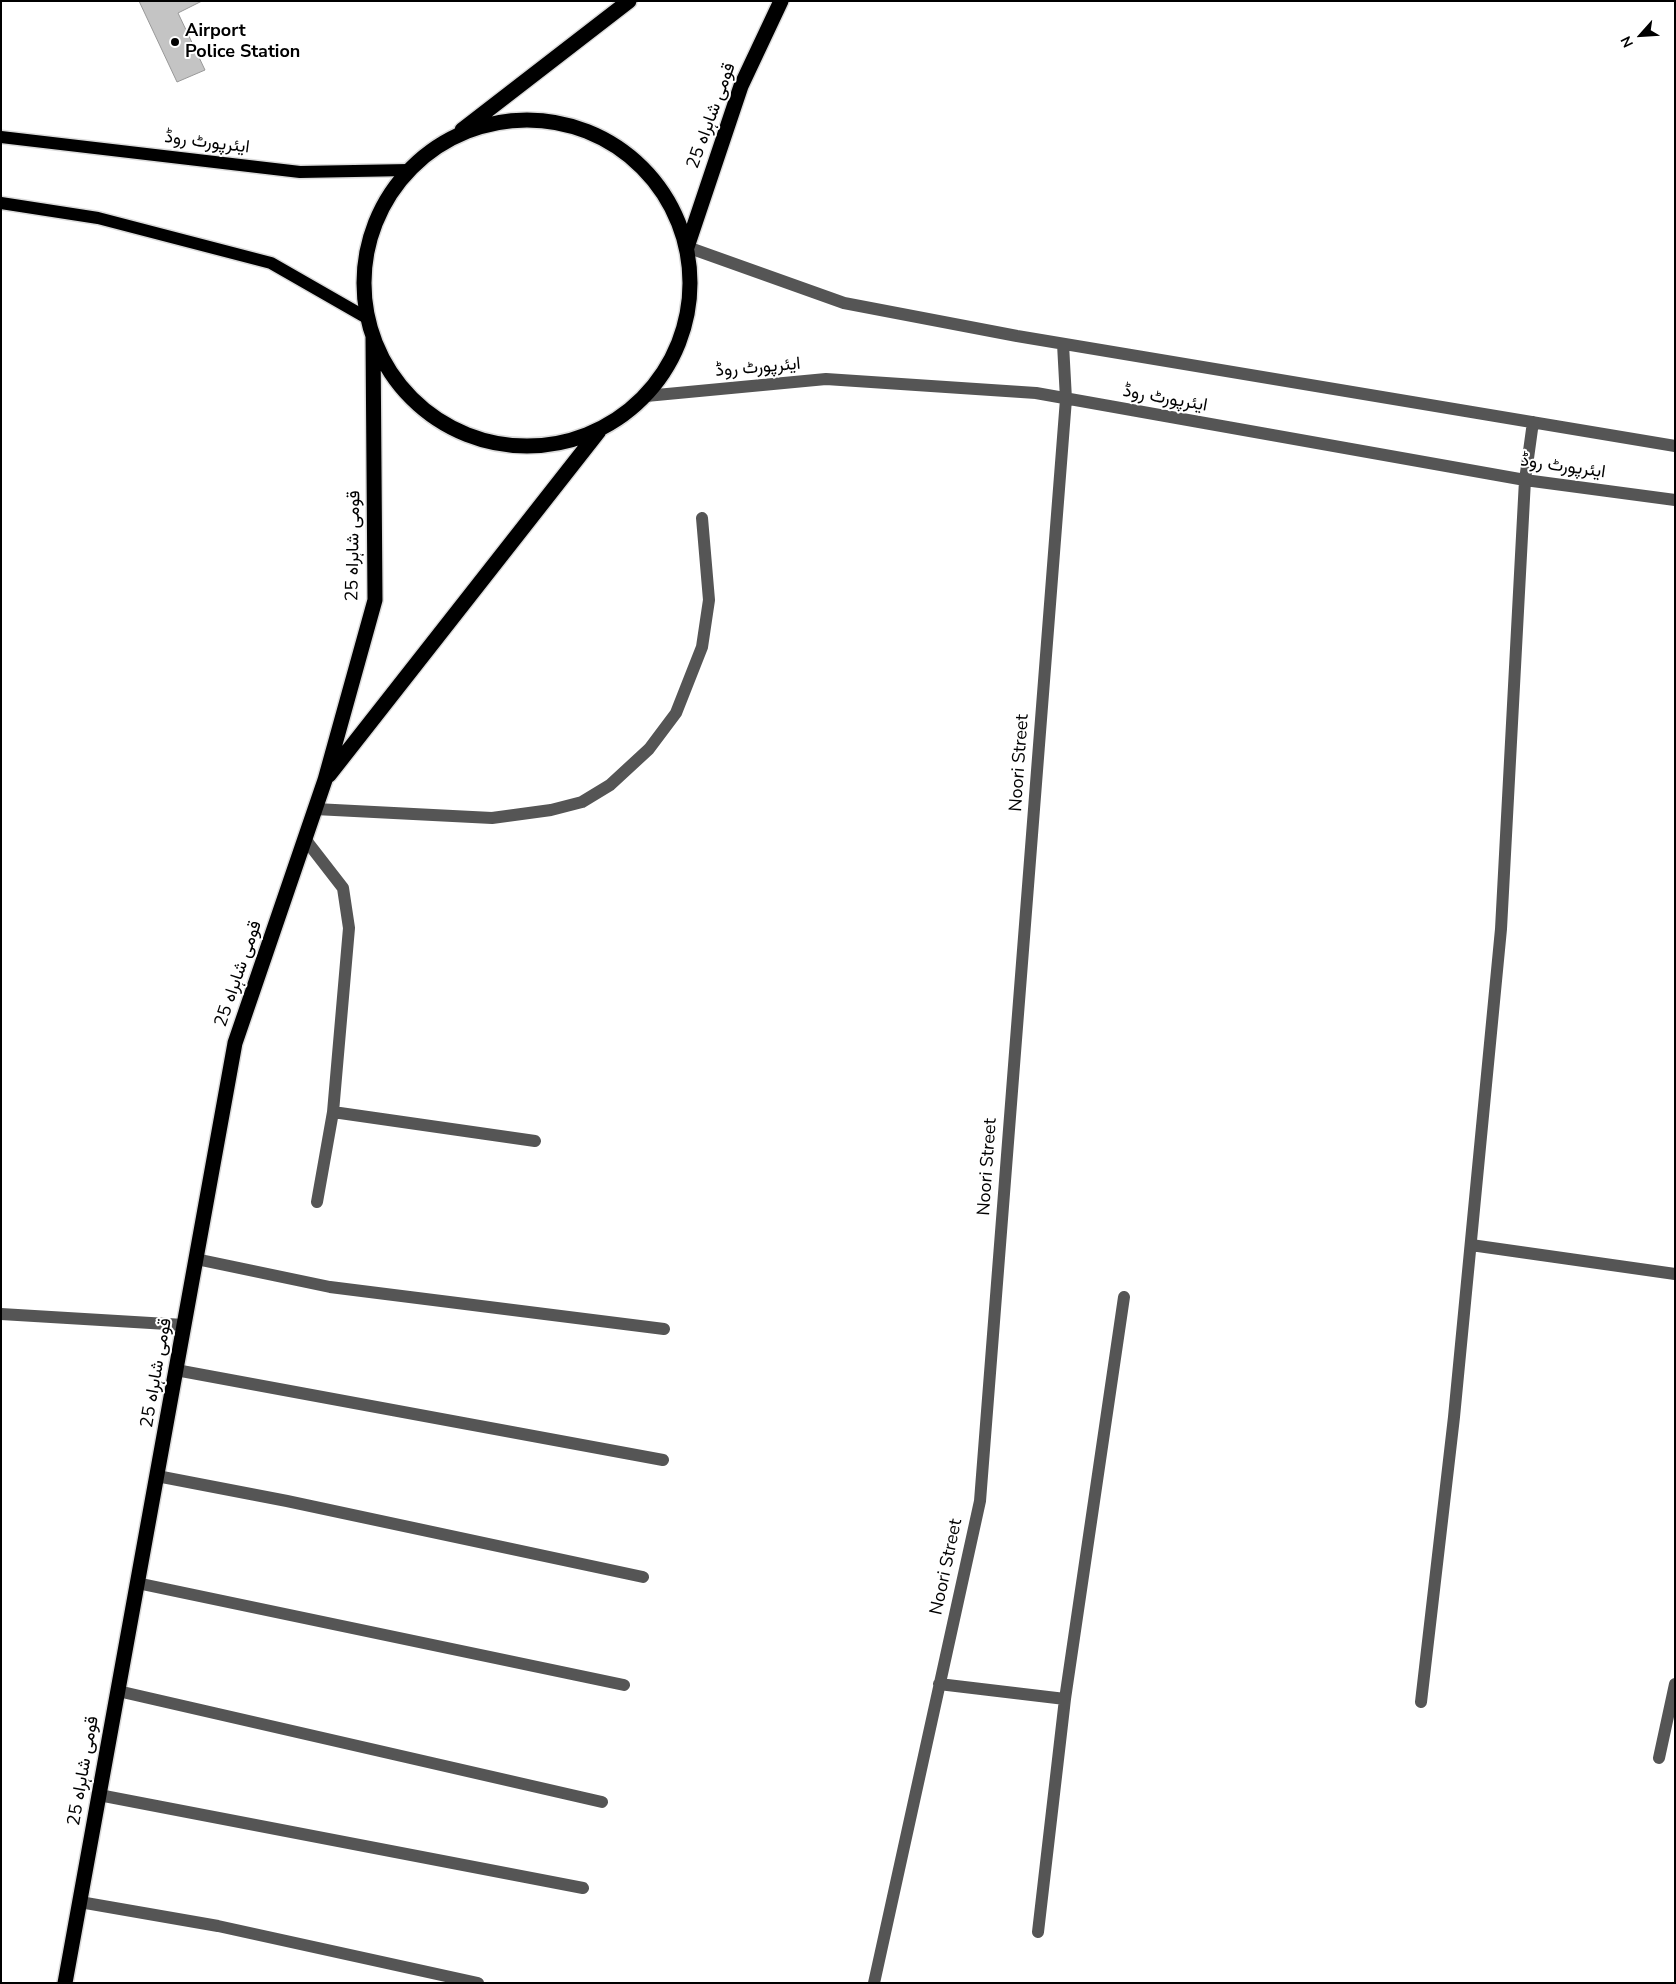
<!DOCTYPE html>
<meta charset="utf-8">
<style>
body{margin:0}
#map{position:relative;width:1676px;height:1984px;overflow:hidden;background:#fff;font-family:"Nunito Sans",sans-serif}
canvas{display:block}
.frame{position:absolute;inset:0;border:2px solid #000;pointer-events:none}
.north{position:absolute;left:1616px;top:10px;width:50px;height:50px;-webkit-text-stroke:4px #fff;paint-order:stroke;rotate:244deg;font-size:14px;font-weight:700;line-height:20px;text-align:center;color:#000}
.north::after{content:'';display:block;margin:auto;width:18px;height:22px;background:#000;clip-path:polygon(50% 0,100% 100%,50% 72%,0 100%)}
</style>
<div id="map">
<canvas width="1676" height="1984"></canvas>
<div class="frame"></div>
<div class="north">N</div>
</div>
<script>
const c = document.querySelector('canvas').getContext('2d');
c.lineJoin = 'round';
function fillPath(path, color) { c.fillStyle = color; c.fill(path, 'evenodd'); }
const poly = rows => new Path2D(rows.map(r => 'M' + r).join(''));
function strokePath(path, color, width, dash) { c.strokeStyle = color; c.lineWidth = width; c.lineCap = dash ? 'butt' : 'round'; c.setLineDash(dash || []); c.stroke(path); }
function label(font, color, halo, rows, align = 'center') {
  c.font = font + ' "Nunito Sans",Vazirmatn,sans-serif'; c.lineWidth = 4; c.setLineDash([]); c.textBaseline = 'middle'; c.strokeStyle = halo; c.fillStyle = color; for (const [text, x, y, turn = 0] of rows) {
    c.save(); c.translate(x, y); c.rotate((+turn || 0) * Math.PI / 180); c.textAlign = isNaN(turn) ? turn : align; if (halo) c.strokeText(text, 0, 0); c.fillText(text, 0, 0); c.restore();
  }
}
const building = poly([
 [139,1,202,1,178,13,205,70,177,82,139,1]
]);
fillPath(building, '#c4c4c4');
strokePath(building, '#999', 1);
const major = poly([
 [1,137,300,172,409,170],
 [1,203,98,218,271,263,367,318]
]);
const highway = poly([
 '364 283a163 163 0 1 1 326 0a163 163 0 1 1-326 0Z',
 [462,130,629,1],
 [687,247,741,86,781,1],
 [329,775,599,431],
 [65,1983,235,1043,325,780,375,600,373,337]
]);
strokePath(major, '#dbdbdb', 15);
strokePath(highway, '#dbdbdb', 18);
strokePath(poly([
 [687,247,844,303,1017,336,1675,446],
 [646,396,826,379,1036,393,1525,480,1675,500],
 [315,809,492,818,551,810,582,802,610,785,649,749,676,713,702,647,709,600,702,518],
 [305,839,343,888,349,928,333,1112,317,1202],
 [333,1112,535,1141],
 [1471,1245,1675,1274],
 [196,1259,330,1287,664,1329],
 [1,1314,184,1325],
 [176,1370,663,1460],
 [157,1476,287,1501,643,1577],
 [137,1583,624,1685],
 [939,1684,1065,1699],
 [118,1691,602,1802],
 [1421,1702,1454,1417,1501,929,1525,480,1533,422],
 [1659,1758,1675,1684],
 [99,1795,583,1888],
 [80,1902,218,1926,478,1983],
 [1038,1932,1065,1699,1124,1297],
 [874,1983,980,1501,1066,399,1063,344]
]), '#555', 12);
strokePath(major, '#000', 12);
strokePath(highway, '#000', 15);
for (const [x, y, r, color] of [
 [175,42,5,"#000"]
]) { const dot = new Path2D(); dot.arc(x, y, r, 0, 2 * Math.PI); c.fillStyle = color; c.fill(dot); strokePath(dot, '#fff', 2); }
label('bold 18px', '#000', '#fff', [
 ["Airport",185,32],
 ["Police Station",185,53]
], 'left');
label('18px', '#000', '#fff', [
 ["قومی شاہراہ 25",712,116,-70],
 ["ایئرپورٹ روڈ",207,143,7],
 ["ایئرپورٹ روڈ",758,368,-5],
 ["ایئرپورٹ روڈ",1165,399,10],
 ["ایئرپورٹ روڈ",1563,467,8],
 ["قومی شاہراہ 25",354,546,-89],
 ["Noori Street",1020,763,-86],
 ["قومی شاہراہ 25",239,974,-71],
 ["Noori Street",988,1167,-86],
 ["قومی شاہراہ 25",157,1373,-80],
 ["Noori Street",947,1567,-78],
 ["قومی شاہراہ 25",84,1771,-80]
]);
</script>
